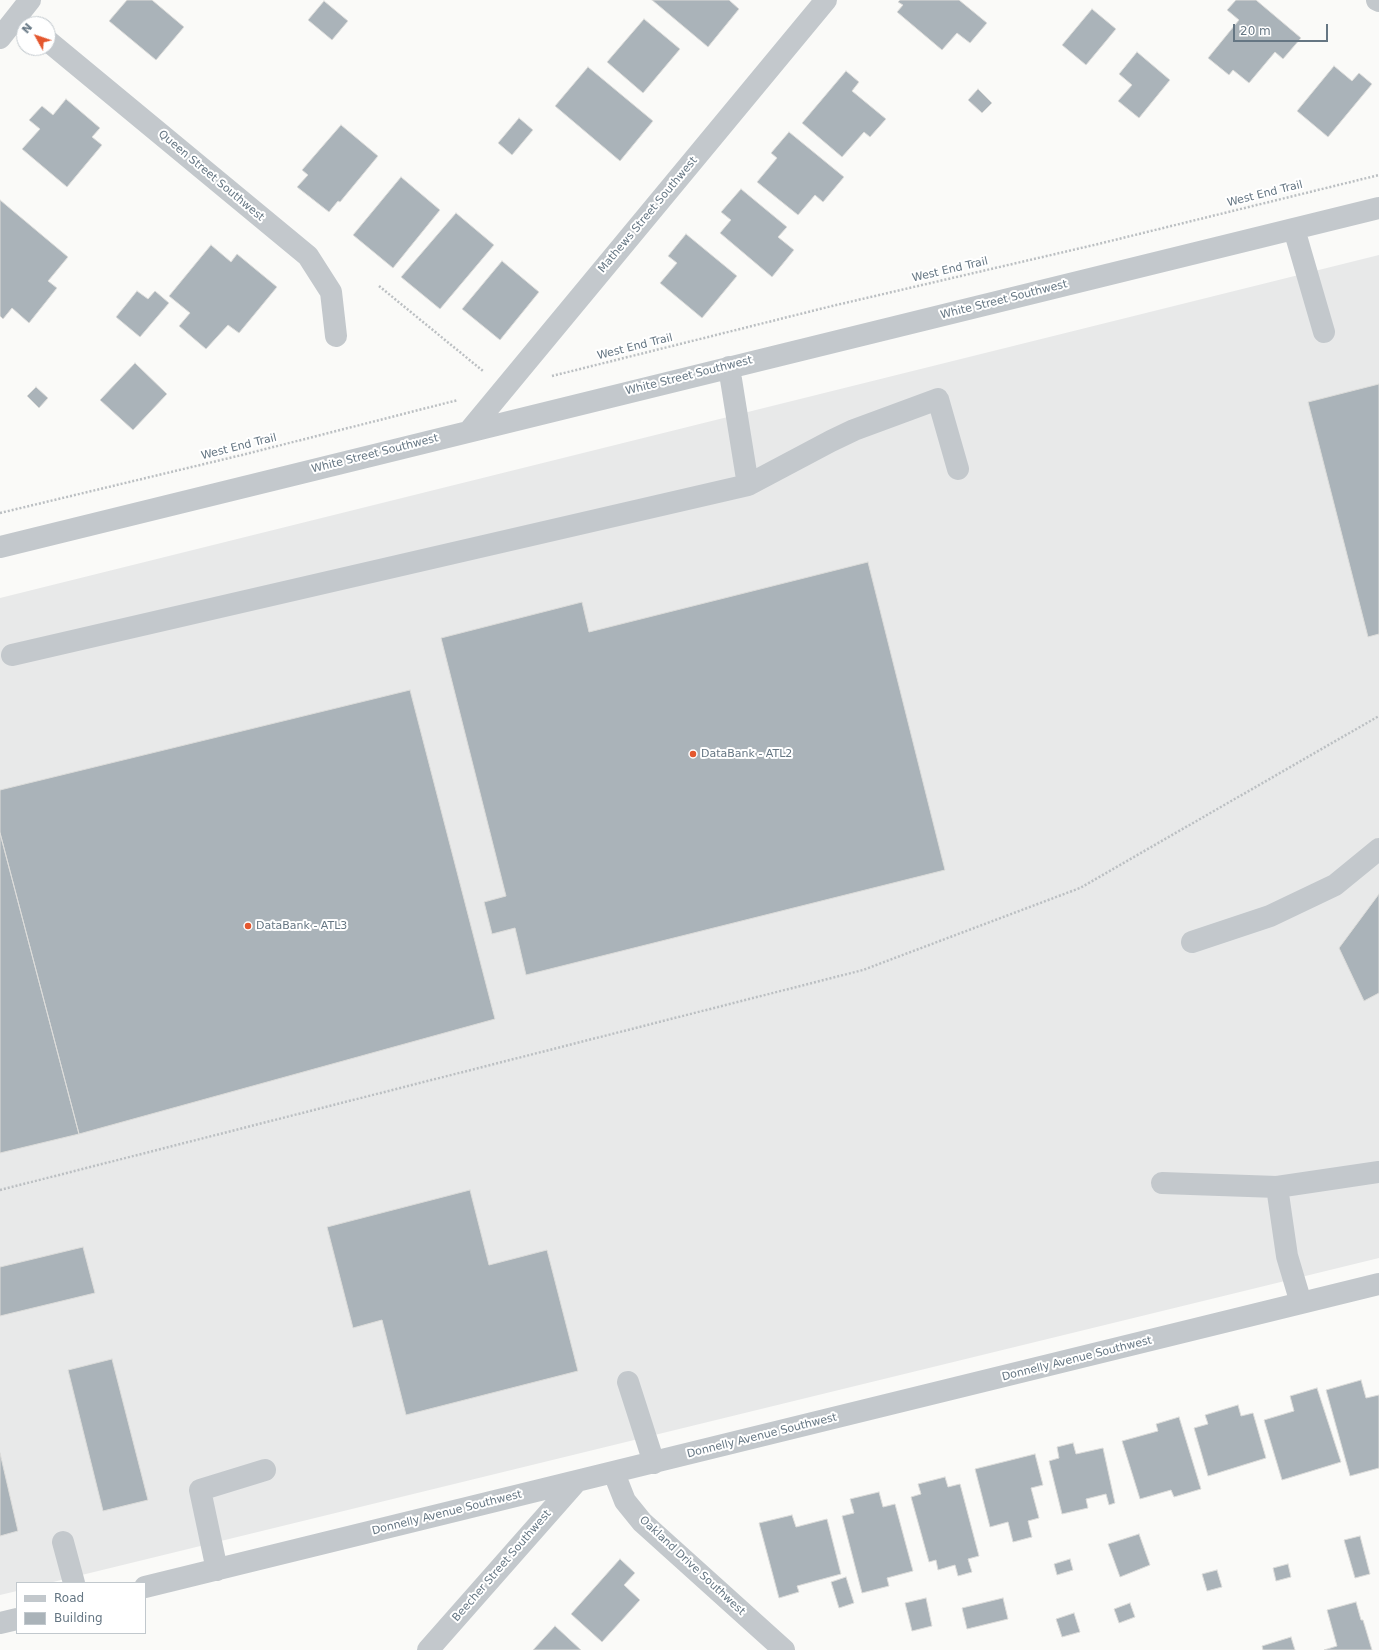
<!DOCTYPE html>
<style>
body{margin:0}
#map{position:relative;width:1379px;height:1650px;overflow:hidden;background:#fafaf8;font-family:"DejaVu Sans",sans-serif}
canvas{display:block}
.legend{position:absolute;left:16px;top:1582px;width:130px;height:52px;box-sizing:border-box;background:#fff;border:1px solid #c1c8cd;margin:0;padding:5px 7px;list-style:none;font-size:12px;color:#657683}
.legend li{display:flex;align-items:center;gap:8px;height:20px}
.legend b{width:20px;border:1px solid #c1c8cd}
.north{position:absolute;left:16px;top:16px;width:40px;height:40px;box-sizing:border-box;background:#fff;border:1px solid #c1c8cd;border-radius:50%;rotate:310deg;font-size:11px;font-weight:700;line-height:16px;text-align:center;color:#657683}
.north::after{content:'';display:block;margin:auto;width:14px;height:18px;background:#e4572e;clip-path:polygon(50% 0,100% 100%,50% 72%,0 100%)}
.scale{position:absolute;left:1233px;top:24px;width:95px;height:18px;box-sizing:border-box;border:2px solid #657683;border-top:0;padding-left:5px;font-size:12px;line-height:14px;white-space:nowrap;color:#657683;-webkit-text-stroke:3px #fff;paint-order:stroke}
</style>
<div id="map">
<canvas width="1379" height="1650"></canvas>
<ul class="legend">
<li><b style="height:5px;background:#c3c8cc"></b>Road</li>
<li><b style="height:11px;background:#aab3b9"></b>Building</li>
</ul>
<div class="north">N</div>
<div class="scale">20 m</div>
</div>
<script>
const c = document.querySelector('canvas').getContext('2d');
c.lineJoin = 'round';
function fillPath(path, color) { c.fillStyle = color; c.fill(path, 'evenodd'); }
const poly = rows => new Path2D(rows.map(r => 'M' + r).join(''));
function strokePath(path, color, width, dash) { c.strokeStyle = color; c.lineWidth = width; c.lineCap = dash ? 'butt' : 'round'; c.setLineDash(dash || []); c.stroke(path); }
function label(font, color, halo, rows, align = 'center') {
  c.font = font + ' "DejaVu Sans",sans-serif'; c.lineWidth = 4; c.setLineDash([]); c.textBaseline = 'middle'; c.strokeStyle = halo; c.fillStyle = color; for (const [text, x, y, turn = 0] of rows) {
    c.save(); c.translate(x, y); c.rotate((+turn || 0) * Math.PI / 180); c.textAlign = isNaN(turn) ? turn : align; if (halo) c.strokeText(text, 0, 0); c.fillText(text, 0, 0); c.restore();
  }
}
fillPath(poly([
 [1379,255,1379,1258,49,1583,17,1583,17,1591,0,1595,0,598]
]), '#e8e9e9');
const building = poly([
 [127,0,152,0,184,27,156,60,109,21,127,0],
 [652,0,729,0,739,9,708,47,652,0],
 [900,0,959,0,987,23,970,43,957,33,942,50,897,12,903,5,898,2,900,0],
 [1236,0,1256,0,1301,38,1283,59,1275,52,1249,83,1233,70,1229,75,1208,58,1239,20,1227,10,1236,0],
 [324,1,348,21,332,40,308,20,324,1],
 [1092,9,1116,29,1086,65,1062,45,1092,9],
 [644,19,680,49,643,93,607,62,644,19],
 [1137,52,1170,80,1139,118,1118,101,1132,85,1119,74,1137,52],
 [1334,66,1352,81,1359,73,1372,84,1328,137,1297,111,1334,66],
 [588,67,653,121,620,161,555,106,588,67],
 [846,71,859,82,852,91,886,119,870,137,864,132,842,157,802,123,846,71],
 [978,89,992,103,982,113,968,100,978,89],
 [66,99,100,128,92,137,102,145,67,187,22,149,40,129,29,120,42,106,53,115,66,99],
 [519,118,533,130,512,155,498,143,519,118],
 [341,125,378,156,340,202,338,201,329,212,297,187,308,175,302,170,341,125],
 [789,132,844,177,823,202,815,195,798,215,757,182,777,158,771,153,789,132],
 [401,177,440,210,393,268,353,235,401,177],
 [741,189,787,227,778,237,794,250,772,277,720,233,731,220,721,212,741,189],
 [0,200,68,257,48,281,57,288,29,323,12,308,3,319,0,316,0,200],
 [456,213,494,245,440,309,401,277,456,213],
 [686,234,737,276,702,318,660,283,677,263,668,256,686,234],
 [211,245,231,262,237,254,277,287,239,333,228,325,206,349,179,326,190,313,169,296,211,245],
 [502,261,539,292,500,340,462,309,502,261],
 [137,291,148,299,155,291,169,303,140,337,116,317,137,291],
 [135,363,167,394,133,430,100,400,135,363],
 [1379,384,1379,634,1368,637,1308,402,1379,384],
 [36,387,48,398,39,408,27,396,36,387],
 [868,562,945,870,526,975,515,928,492,934,484,902,506,896,441,638,582,602,589,632,868,562],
 [410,690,495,1019,79,1134,0,833,0,790,410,690],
 [0,833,79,1134,0,1153,0,833],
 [1379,894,1379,993,1364,1001,1339,948,1379,894],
 [470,1190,489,1265,547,1250,578,1371,406,1415,382,1320,353,1328,327,1227,470,1190],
 [83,1247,95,1293,0,1316,0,1267,83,1247],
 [112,1359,148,1500,103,1511,68,1370,112,1359],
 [1361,1380,1366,1398,1379,1395,1379,1468,1350,1476,1326,1390,1361,1380],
 [1317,1388,1341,1462,1282,1480,1264,1420,1294,1411,1290,1396,1317,1388],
 [1238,1405,1241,1416,1253,1413,1266,1458,1208,1476,1194,1428,1208,1424,1205,1415,1238,1405],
 [1179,1417,1201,1489,1174,1497,1171,1490,1140,1499,1122,1441,1158,1431,1156,1424,1179,1417],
 [1073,1443,1076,1454,1103,1448,1115,1503,1109,1505,1106,1494,1086,1499,1088,1508,1062,1514,1049,1461,1059,1458,1057,1447,1073,1443],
 [0,1453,18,1531,0,1536,0,1453],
 [1035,1454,1043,1485,1031,1488,1039,1518,1028,1521,1032,1537,1013,1542,1008,1522,990,1527,975,1469,1035,1454],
 [945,1477,948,1487,960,1484,979,1556,968,1559,972,1572,958,1576,955,1565,938,1570,936,1560,929,1562,911,1497,921,1494,918,1484,945,1477],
 [879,1492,883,1507,895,1504,913,1571,887,1578,889,1586,862,1593,842,1516,854,1513,850,1499,879,1492],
 [792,1515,796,1527,827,1519,841,1574,797,1586,799,1592,779,1598,759,1523,792,1515],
 [1139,1534,1150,1565,1120,1577,1108,1544,1139,1534],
 [1360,1536,1370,1574,1355,1578,1344,1540,1360,1536],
 [620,1559,635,1573,624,1585,640,1600,602,1642,571,1614,620,1559],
 [1070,1559,1073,1570,1057,1575,1054,1564,1070,1559],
 [1288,1564,1291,1577,1276,1581,1273,1568,1288,1564],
 [1217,1570,1222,1587,1207,1591,1202,1574,1217,1570],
 [846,1577,854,1603,839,1608,831,1582,846,1577],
 [926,1598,932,1626,912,1631,905,1603,926,1598],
 [1003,1598,1008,1619,967,1629,962,1608,1003,1598],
 [1356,1602,1361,1620,1363,1620,1372,1650,1324,1650,1337,1646,1327,1610,1356,1602],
 [1130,1603,1135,1617,1119,1623,1114,1609,1130,1603],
 [1074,1613,1080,1632,1062,1637,1056,1619,1074,1613],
 [555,1626,581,1650,533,1650,555,1626],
 [1291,1637,1295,1650,1263,1650,1262,1646,1291,1637]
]);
fillPath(building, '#aab3b9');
strokePath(building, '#dcdcda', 1);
strokePath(poly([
 [379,286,483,371],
 [552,376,832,306,1094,245,1379,175],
 [0,513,246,454,458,400],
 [0,1190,863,970,1080,888,1379,716]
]), '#bbbfc2', 2.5, [2, 2]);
strokePath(poly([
 [1377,0,1379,1],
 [0,38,30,0],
 [48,41,308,256,331,292,336,336],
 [1294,229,1324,332],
 [729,367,748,485],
 [470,430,826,0],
 [0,547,1379,208],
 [12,655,748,485,831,441,854,430,938,399,958,469],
 [1192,942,1270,916,1335,885,1379,849],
 [1162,1183,1277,1187,1287,1256,1301,1303],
 [1277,1187,1379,1172],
 [628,1382,654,1463],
 [614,1473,625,1501,642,1522,784,1650],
 [63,1542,74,1583],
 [217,1570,200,1490,265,1470],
 [145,1587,1379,1284],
 [0,1623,17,1619],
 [428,1650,577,1481]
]), '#c3c8cc', 22);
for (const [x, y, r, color] of [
 [693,754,4,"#e4572e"],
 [248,926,4,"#e4572e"]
]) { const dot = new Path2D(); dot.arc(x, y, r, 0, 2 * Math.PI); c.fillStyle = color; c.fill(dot); strokePath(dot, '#fff', 1.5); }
label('11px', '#657683', '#fff', [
 ["Queen Street Southwest",211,176,40],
 ["West End Trail",1265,194,-14],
 ["Mathews Street Southwest",648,215,-50],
 ["West End Trail",950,270,-13],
 ["White Street Southwest",1004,300,-14],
 ["West End Trail",635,347,-14],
 ["White Street Southwest",689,376,-14],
 ["West End Trail",239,447,-14],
 ["White Street Southwest",375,454,-14],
 ["Donnelly Avenue Southwest",1077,1359,-14],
 ["Donnelly Avenue Southwest",762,1436,-14],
 ["Donnelly Avenue Southwest",447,1513,-14],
 ["Beecher Street Southwest",502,1566,-49],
 ["Oakland Drive Southwest",692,1566,43]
]);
label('11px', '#657683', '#fff', [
 ["DataBank - ATL2",701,754],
 ["DataBank - ATL3",256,926]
], 'left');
</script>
